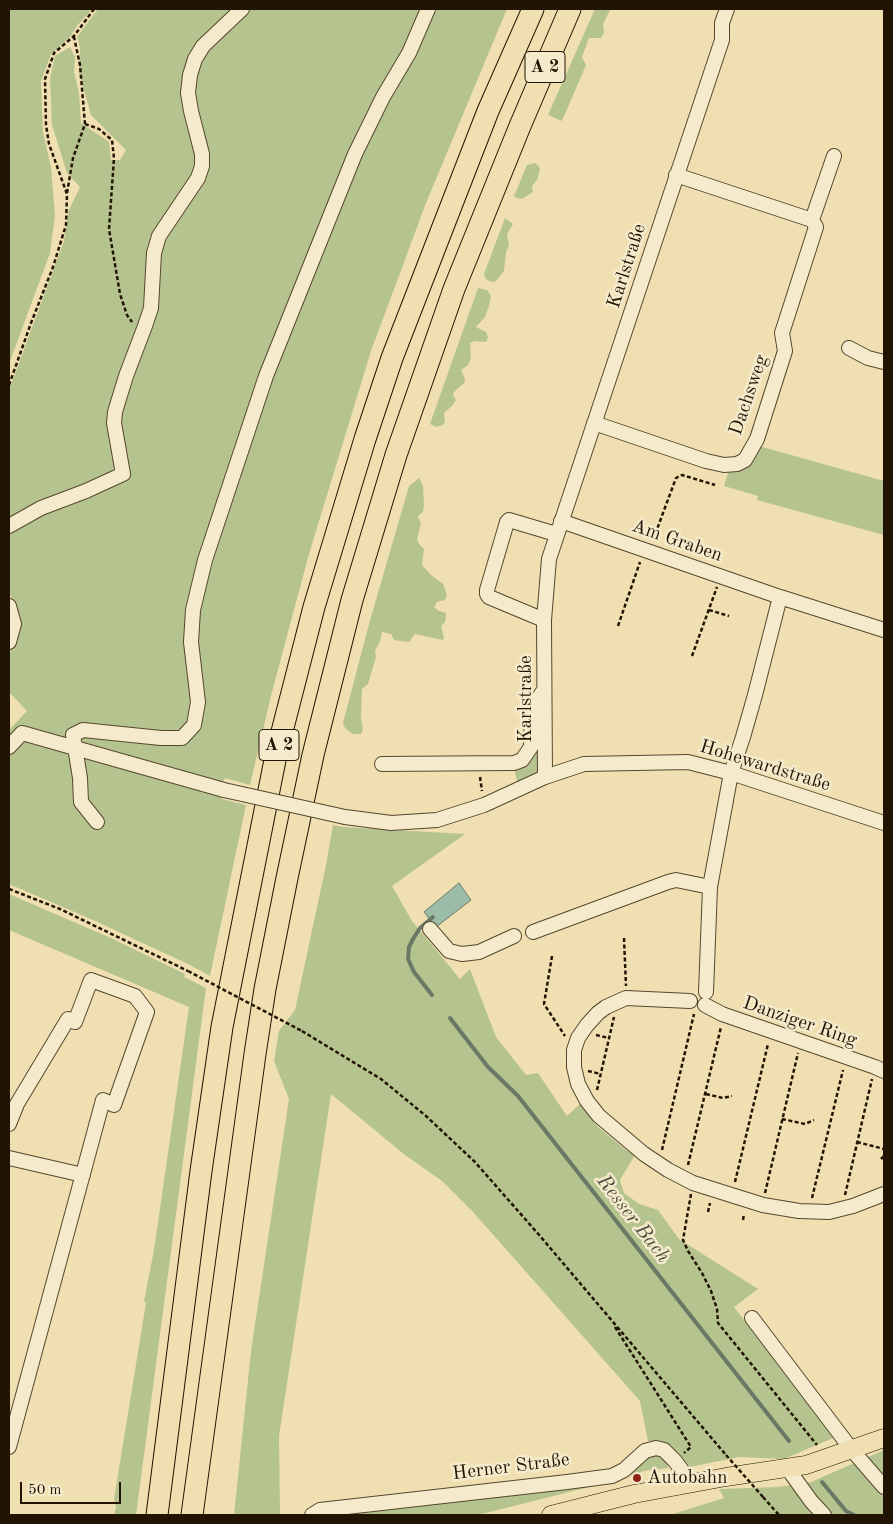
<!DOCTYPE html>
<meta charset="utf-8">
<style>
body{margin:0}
#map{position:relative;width:893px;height:1524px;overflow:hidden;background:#f0e0b1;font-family:"Old Standard TT",serif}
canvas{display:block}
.frame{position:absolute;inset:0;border:10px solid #211403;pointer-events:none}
.scale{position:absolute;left:20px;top:1482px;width:101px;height:22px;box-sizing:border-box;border:2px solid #211403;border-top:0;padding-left:6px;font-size:15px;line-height:18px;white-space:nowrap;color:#211403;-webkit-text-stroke:4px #f5ebcc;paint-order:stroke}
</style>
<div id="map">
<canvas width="893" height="1524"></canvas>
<div class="frame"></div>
<div class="scale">50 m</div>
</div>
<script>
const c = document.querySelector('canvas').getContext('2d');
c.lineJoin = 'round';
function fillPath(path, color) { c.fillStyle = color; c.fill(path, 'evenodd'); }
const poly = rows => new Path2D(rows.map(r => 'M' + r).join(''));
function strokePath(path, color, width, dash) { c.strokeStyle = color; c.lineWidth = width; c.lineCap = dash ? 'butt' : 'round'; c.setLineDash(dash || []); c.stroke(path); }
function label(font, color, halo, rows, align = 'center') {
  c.font = font + ' "Old Standard TT",serif'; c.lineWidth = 5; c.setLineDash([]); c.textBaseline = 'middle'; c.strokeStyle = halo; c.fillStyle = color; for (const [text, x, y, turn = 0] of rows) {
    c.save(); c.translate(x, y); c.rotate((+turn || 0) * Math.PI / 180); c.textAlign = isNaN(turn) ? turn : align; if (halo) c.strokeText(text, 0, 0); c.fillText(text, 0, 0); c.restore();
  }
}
fillPath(poly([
 [9,9,92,9,77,26,70,37,51,54,41,81,43,132,51,167,55,215,50,253,9,364],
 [98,9,237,9,190,64,197,149,196,170,170,213,147,304,117,388,117,460,112,472,9,520,9,390,64,241,68,212,80,187,67,173,52,125,50,79,55,56,70,47,75,57,74,72,79,93,81,123,109,142,111,160,120,160,126,150,91,115,79,72,80,48,77,37],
 [248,9,507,9,426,203,371,351,309,554,272,692,250,785,225,778,222,783,12,736,9,733,9,730,27,711,9,692,9,655,18,627,9,589,9,532,14,526,129,479,117,416,163,242,199,183,192,92,199,60],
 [595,9,610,10,603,24,604,32,601,38,589,38,582,57,586,65,562,121,548,115],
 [535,163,538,165,540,169,537,180,532,186,533,192,522,199,517,198,514,196,527,165],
 [505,218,513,224,507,234,509,246,506,252,504,271,498,279,494,282,489,281,485,278,484,274],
 [478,288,487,290,491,296,489,306,485,317,476,327,486,332,488,337,486,342,475,341,470,343,471,358,468,365,461,370,465,379,464,383,454,392,453,395,456,400,452,406,444,413,445,422,443,425,436,427,430,424],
 [759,446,884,481,884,535,757,500,758,496,724,486,729,470],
 [419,478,423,486,424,506,423,512,418,516,421,524,417,539,419,544,424,549,422,565,431,575,443,584,447,595,445,600,437,602,434,607,439,611,446,613,445,622,441,626,444,638,443,640,415,634,409,642,394,640,391,634,382,632,380,642,375,650,376,657,368,684,362,689,361,718,363,730,361,734,353,734,345,728,343,723,369,624,409,486],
 [538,713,538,772,517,782,514,767,525,765,532,758],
 [22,738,223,793,222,799,246,805,210,976,190,965,93,920,9,884,9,752],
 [333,825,343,827,465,834,392,886,412,921,460,979,470,969,496,1037,526,1075,538,1073,567,1116,580,1104,598,1127,626,1150,635,1155,620,1180,624,1193,639,1204,658,1210,679,1239,758,1289,734,1307,785,1372,833,1438,784,1459,739,1457,690,1467,678,1452,665,1444,648,1441,640,1401,474,1213,442,1181,405,1155,331,1094,279,1436,280,1515,234,1515,251,1351,289,1099,274,1061,279,1031,295,1010,326,865],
 [9,894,111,938,185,974,184,977,206,988,136,1515,114,1515,116,1507,114,1499,146,1303,144,1301,154,1250,189,1007,9,930],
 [884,1450,884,1515,670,1515,724,1498,719,1489,778,1487,811,1482],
 [651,1455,662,1456,667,1462,668,1468,644,1471,617,1480,478,1515,324,1515,612,1479]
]), '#b5c38f');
const water = poly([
 [459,883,471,900,436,927,424,912,459,883]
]);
fillPath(water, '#9bbda8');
strokePath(water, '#6a7966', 1);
strokePath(poly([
 [432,995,414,972,408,959,409,947,413,939,420,928,433,917],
 [450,1018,488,1067,518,1096,789,1441],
 [822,1482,846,1511,854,1515]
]), '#6a7966', 4);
const minor = poly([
 [812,220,834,156],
 [849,348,868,358,884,362],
 [594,423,706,461,724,465,737,464,745,460,757,439,785,351,782,333,816,227,812,220,676,175],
 [561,521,780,597,884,630],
 [9,526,41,508,86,491,123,474,114,423,115,412,126,376,145,326,151,308,154,253,159,236,198,178,202,166,202,154,191,111,188,93,190,75,195,59,203,46,242,9],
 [9,606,14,624,9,642],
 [544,620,489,597,487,594,487,590,507,522,509,520,556,534],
 [9,747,22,733,224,790],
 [382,764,514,763,522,760,531,747,532,707,544,690],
 [545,777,544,620,549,559,722,40,722,23,727,9],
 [345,817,391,823,437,820,484,805,545,777,584,764,688,762,731,773,884,823],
 [97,822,81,802,80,778,73,735,83,730,161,738,182,738,194,725,198,702,191,642,193,610,205,560,266,376,355,154,383,97,409,53,428,9],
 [430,929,449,951,462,954,479,952,514,936],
 [533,932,668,882,676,880,710,887],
 [706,992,710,887,731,773,743,737,755,695,780,597],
 [690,1001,626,998,606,1007,598,1013,587,1025,578,1038,574,1050,574,1067,578,1084,587,1101,599,1116,644,1154,668,1170,693,1183,763,1205,799,1211,829,1212,853,1206,884,1194],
 [705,1005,722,1014,875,1067,884,1071],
 [9,1124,17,1104,68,1019,75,1022,91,980,135,996,147,1012,114,1105,103,1100,9,1447],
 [9,1158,83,1175],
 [752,1318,852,1450,884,1487],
 [788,1469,811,1501,824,1515],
 [312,1515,320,1510,567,1482,612,1476,624,1470,645,1451,656,1448,664,1450,675,1461,692,1484]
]);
const major = poly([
 [551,1515,634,1494,726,1477,806,1465,884,1438]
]);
const highway = poly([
 [157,1515,201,1171,222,1027,276,755,314,607,365,439,392,358,488,111,533,9],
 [192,1515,255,1054,265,989,287,878,313,755,352,600,396,455,454,289,520,126,570,9]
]);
strokePath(minor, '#55472e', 16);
strokePath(major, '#211403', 19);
strokePath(highway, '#211403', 23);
strokePath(poly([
 [85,124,99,129,112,140,114,158,109,229,120,294,127,315,132,322],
 [67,193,73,158,85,124,80,65,74,37],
 [9,385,31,323,53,267,66,225,67,194,49,144,46,125,45,79,54,53,74,36,94,9],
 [653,540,676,478,682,475,715,485],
 [709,610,729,616],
 [618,626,640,562],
 [692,656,717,587],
 [480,777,482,791],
 [9,889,60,909,188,971],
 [624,938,626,986],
 [552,956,544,1004,565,1036],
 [302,1031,381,1079,426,1116,475,1162,540,1236,726,1455],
 [596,1035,609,1038],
 [842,1041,845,1031],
 [588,1071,601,1074],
 [597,1090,614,1017],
 [706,1094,723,1098,732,1096],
 [782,1119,805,1124,814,1120],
 [857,1142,884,1149],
 [662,1150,694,1014],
 [881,1159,884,1156],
 [688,1165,721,1027],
 [735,1182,768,1044],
 [765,1193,798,1053],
 [691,1194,683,1240,688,1251,702,1273,711,1291,717,1309,718,1323,817,1445],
 [845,1195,872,1079],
 [812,1198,843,1070],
 [708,1212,710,1203],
 [743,1220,744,1214],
 [615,1327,691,1447,684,1453],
 [763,1497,779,1515]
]), '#211403', 2.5, [4, 2.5]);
strokePath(minor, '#f5ebcc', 14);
strokePath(major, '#f0e0b1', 18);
strokePath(highway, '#f0e0b1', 21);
const minorBridge = poly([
 [224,790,345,817]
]);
strokePath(minorBridge, '#55472e', 16, []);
strokePath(poly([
 [188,971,302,1031],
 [726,1455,763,1497]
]), '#211403', 2.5, [4, 2.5]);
strokePath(minorBridge, '#f5ebcc', 14);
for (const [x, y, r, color] of [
 [637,1478,5,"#8f2418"]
]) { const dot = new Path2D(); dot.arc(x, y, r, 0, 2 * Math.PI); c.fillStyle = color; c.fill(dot); strokePath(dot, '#f5ebcc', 2); }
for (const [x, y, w] of [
 [545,67,40],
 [279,745,40]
]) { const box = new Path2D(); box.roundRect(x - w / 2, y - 15.5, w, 31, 4); c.fillStyle = '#f5ebcc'; c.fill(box); strokePath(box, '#211403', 1); }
label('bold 18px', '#211403', null, [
 ["A 2",545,67],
 ["A 2",279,745]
]);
label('19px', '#211403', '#f5ebcc', [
 ["Karlstraße",627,266,-72],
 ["Dachsweg",749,395,-71],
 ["Am Graben",677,541,19],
 ["Karlstraße",526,699,-90],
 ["Hohewardstraße",765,766,17],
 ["Danziger Ring",800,1022,19],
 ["Herner Straße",511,1467,-7]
]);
label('19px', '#211403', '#f5ebcc', [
 ["Autobahn",647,1478]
], 'left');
label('italic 20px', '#4c4f3d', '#f5ebcc', [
 ["Resser Bach",633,1219,52]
]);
</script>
